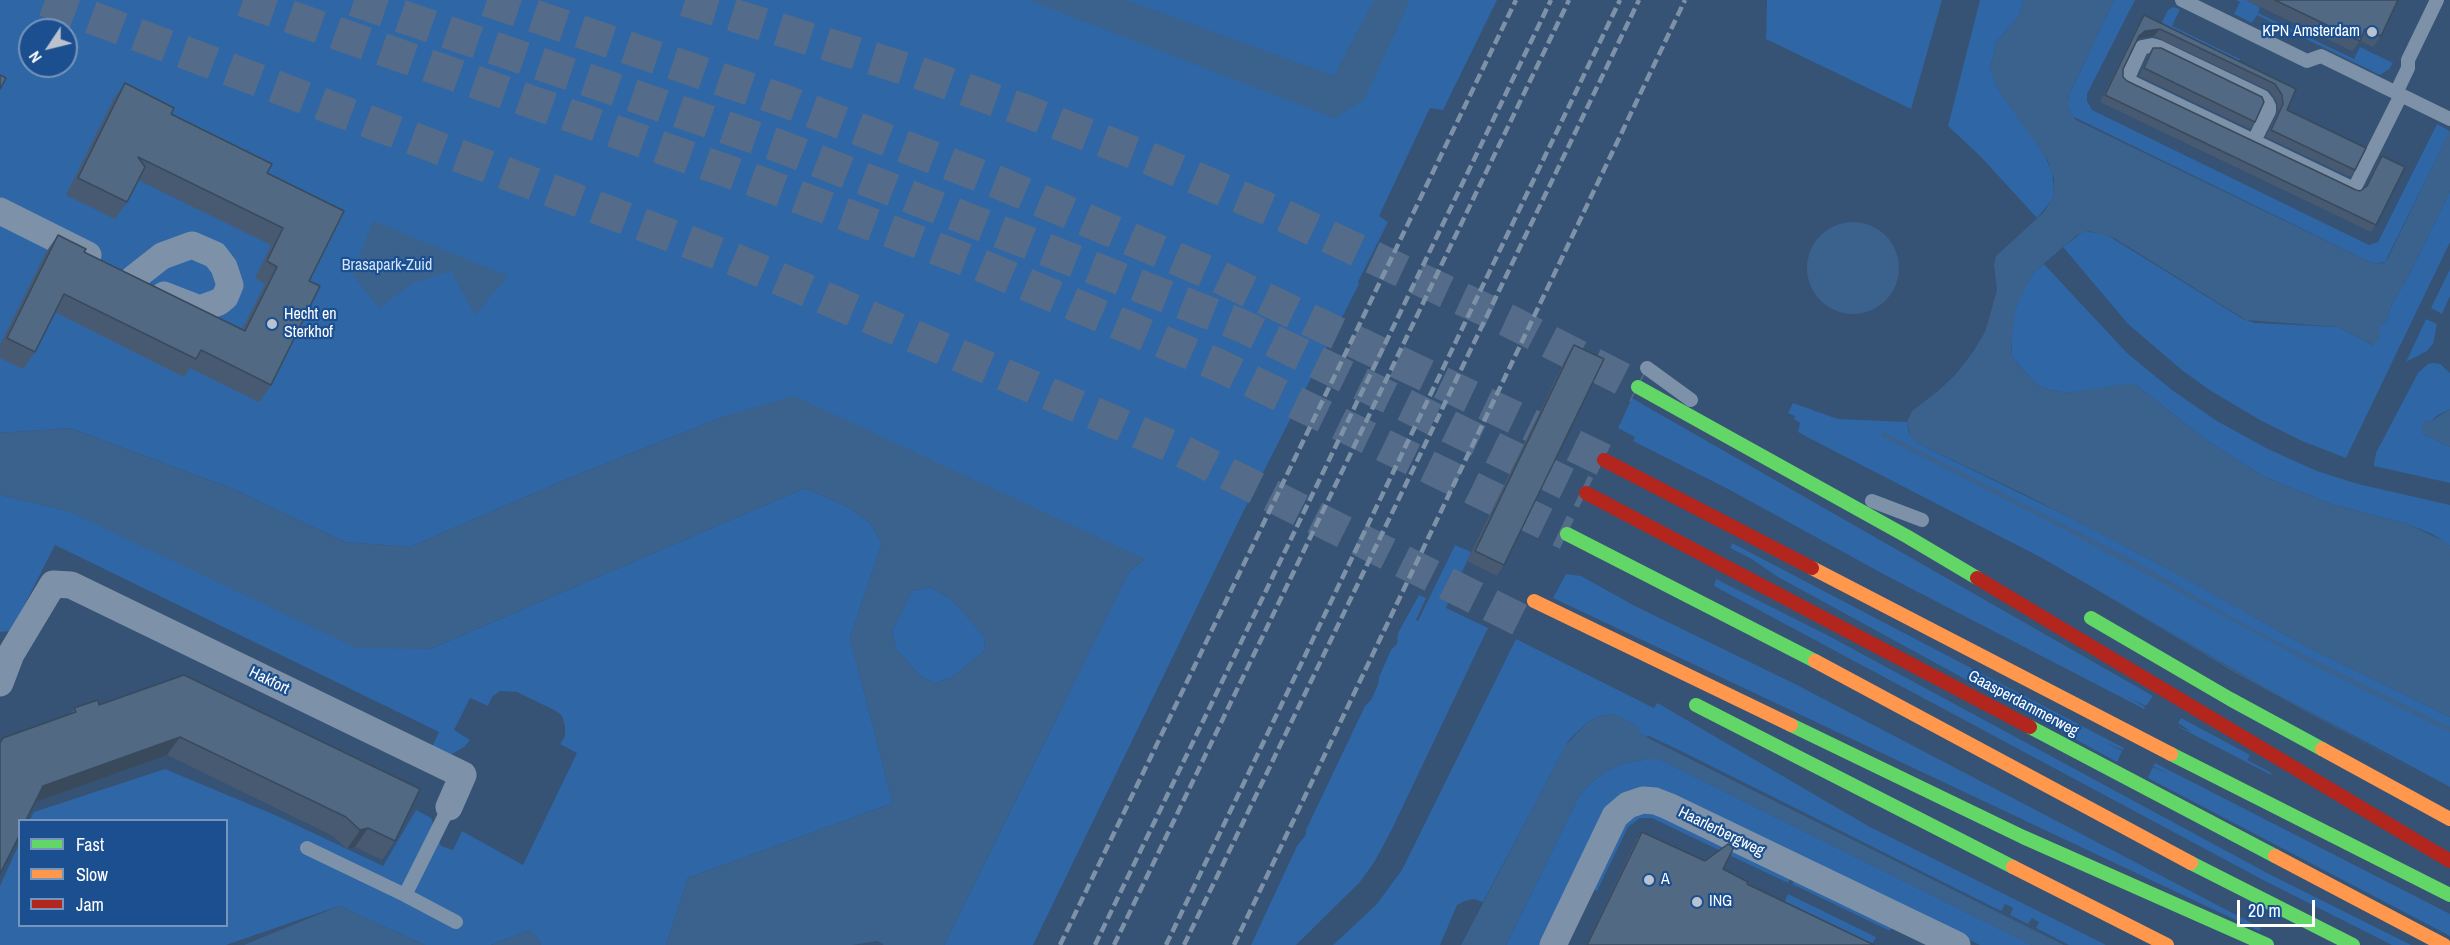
<!DOCTYPE html>
<style>
body{margin:0}
#map{position:relative;width:2450px;height:945px;overflow:hidden;background:#365274;font-family:"Archivo Narrow",sans-serif}
canvas{display:block}
.legend{position:absolute;left:18px;top:819px;width:210px;height:108px;box-sizing:border-box;background:#1b4f8f;border:2px solid #7695bc;margin:0;padding:8px 10px;list-style:none;font-size:18px;color:#fff}
.legend li{display:flex;align-items:center;gap:12px;height:30px}
.legend b{width:30px;border:2px solid #7695bc}
.north{position:absolute;left:18px;top:18px;width:60px;height:60px;box-sizing:border-box;background:#1b4f8f;border:2px solid #7695bc;border-radius:50%;rotate:235deg;font-size:16px;font-weight:700;line-height:24px;text-align:center;color:#fff}
.north::after{content:'';display:block;margin:auto;width:21px;height:27px;background:#b9c2ce;clip-path:polygon(50% 0,100% 100%,50% 72%,0 100%)}
.scale{position:absolute;left:2237px;top:900px;width:78px;height:27px;box-sizing:border-box;border:3px solid #fff;border-top:0;padding-left:8px;font-size:18px;line-height:21px;white-space:nowrap;color:#fff;-webkit-text-stroke:4px #1b4f8f;paint-order:stroke}
</style>
<div id="map">
<canvas width="2450" height="945"></canvas>
<ul class="legend">
<li><b style="height:8px;background:#63d668"></b>Fast</li>
<li><b style="height:8px;background:#ff974d"></b>Slow</li>
<li><b style="height:8px;background:#b3261e"></b>Jam</li>
</ul>
<div class="north">N</div>
<div class="scale">20 m</div>
</div>
<script>
const c = document.querySelector('canvas').getContext('2d');
c.lineJoin = 'round';
function fillPath(path, color) { c.fillStyle = color; c.fill(path, 'evenodd'); }
const poly = rows => new Path2D(rows.map(r => 'M' + r).join(''));
function strokePath(path, color, width, dash) { c.strokeStyle = color; c.lineWidth = width; c.lineCap = dash ? 'butt' : 'round'; c.setLineDash(dash || []); c.stroke(path); }
function label(font, color, halo, rows, align = 'center') {
  c.font = font + ' "Archivo Narrow",sans-serif'; c.lineWidth = 4.5; c.setLineDash([]); c.textBaseline = 'middle'; c.strokeStyle = halo; c.fillStyle = color; for (const [text, x, y, turn = 0] of rows) {
    c.save(); c.translate(x, y); c.rotate((+turn || 0) * Math.PI / 180); c.textAlign = isNaN(turn) ? turn : align; if (halo) c.strokeText(text, 0, 0); c.fillText(text, 0, 0); c.restore();
  }
}
fillPath(poly([
 [0,0,1497,0,1443,110,1430,108,1379,216,1388,222,1358,282,1359,284,1244,510,1033,945,944,945,1129,572,1145,559,725,416,567,479,410,547,345,542,233,489,70,428,0,433],
 [30,30,66,30,66,66,30,66],
 [1767,0,1942,0,1911,109,1766,39],
 [1980,0,2024,0,2019,16,1997,41,1990,68,1998,89,2043,152,2052,172,2054,193,2052,200,2037,218,1982,158,1948,126],
 [2114,0,2135,0,2087,94,2087,101,2092,110,2369,245,2378,242,2437,124,2450,131,2385,262,2374,264,2072,116,2067,104,2069,95],
 [2236,0,2246,0,2260,7,2258,13,2354,59,2360,47,2393,63,2389,69,2380,75,2257,15,2252,23,2234,14,2240,2],
 [2173,7,2180,9,2172,26,2240,59,2236,70,2158,30,2168,10],
 [2450,191,2450,242,2346,458,2302,441,2260,420,2211,391,2183,371,2128,324,2063,247,2084,231,2107,235,2243,319,2255,323,2338,327,2373,345,2380,336,2380,326,2386,322,2392,304,2411,271],
 [2044,264,2127,353,2172,390,2217,421,2268,449,2317,471,2358,484,2450,505,2450,546,2434,535,2408,524,2331,504,2263,476,2209,442,2136,385,2067,393,2047,389,2036,384,2012,357,2011,331,2016,307,2023,291,2033,273],
 [2450,269,2450,296,2442,314,2431,308],
 [2426,319,2437,324,2433,344,2427,351,2406,362],
 [2433,363,2440,364,2450,373,2450,409,2438,415,2423,428,2422,433,2450,447,2450,483,2374,466,2374,463,2376,453,2418,373,2428,364],
 [1632,398,1649,408,2153,696,2146,706,2129,698,2145,707,2144,709,1887,576,1728,489,1633,441,1635,437,1618,428],
 [1793,403,1838,419,1907,422,1909,433,1919,444,2087,526,2185,578,2307,647,2450,717,2450,787,2273,692,2042,558,1809,438,1798,432,1800,423,1794,419,1795,416,1788,413],
 [805,488,848,507,870,523,882,543,850,638,893,803,688,878,666,945,541,945,539,940,530,930,491,945,425,945,339,906,226,945,0,945,0,886,19,844,20,926,226,926,226,820,30,820,34,812,165,769,275,815,383,866,416,810,431,818,441,846,453,850,462,831,523,865,577,753,560,744,565,736,565,726,562,716,556,711,517,692,500,691,492,697,488,706,470,698,454,730,470,740,464,747,452,754,443,755,431,749,439,732,55,545,11,631,0,632,0,495,68,511,430,649],
 [1732,543,2124,748,2123,750,2106,743,2122,751,2117,762,1778,577,1750,558,1730,548],
 [1455,545,1471,552,1446,608,1488,628,1392,829,1375,861,1360,882,1296,945,1251,945,1297,846,1306,835,1306,830,1365,706,1371,700,1378,685,1379,677,1391,650,1397,644,1398,633,1419,595,1426,598,1416,620,1418,621],
 [1566,574,1581,576,1635,606,1797,685,2261,928,2259,931,1553,598],
 [1716,579,1827,635,2269,874,2411,945,2392,945,2265,881,1714,586],
 [930,587,951,599,985,637,984,651,951,678,935,683,921,677,896,649,892,631,912,591],
 [1516,639,1654,708,1657,703,1661,705,1870,827,2106,945,2069,945,2036,928,2039,922,2032,918,2028,924,2010,915,2013,908,2005,904,2001,911,1681,751,1649,736,1646,737,1639,733,1639,727,1614,714,1598,717,1588,722,1569,740,1483,902,1474,899,1465,901,1457,905,1440,945,1333,945,1376,905,1402,870],
 [2181,718,2250,755,2247,760,2272,773,2271,775,2175,725,2192,732,2178,723],
 [1648,759,1659,759,2032,945,1980,945,1668,795,1646,790,1542,945,1506,945,1579,796,1594,780,1607,771,1625,763],
 [2155,763,2450,914,2450,936,2148,778,2153,767,2170,775,2153,766],
 [1647,810,1724,844,1721,851,1652,818,1640,818,1628,827,1597,891,1591,888,1622,823],
 [1728,846,1791,877,1788,883,1725,853],
 [1795,879,1892,926,1890,931,1792,884],
 [1788,894,1876,937,1872,945,1783,905]
]), '#2f66a5');
fillPath(poly([
 [1029,0,1126,0,1334,76,1374,0,1410,0,1364,100,1334,118],
 [2024,0,2114,0,2068,97,2069,110,2076,120,2374,264,2384,263,2388,258,2450,130,2450,191,2411,271,2392,304,2386,322,2380,326,2380,336,2374,345,2338,327,2246,320,2114,238,2088,231,2077,235,2033,273,2016,307,2011,342,2012,357,2016,362,2036,384,2047,389,2067,393,2125,384,2136,385,2209,442,2263,476,2331,504,2408,524,2445,542,2450,546,2450,717,2307,647,2168,569,2024,494,1919,444,1911,437,1907,422,1912,411,1938,391,1956,374,1973,352,1985,332,1997,290,1994,265,1996,256,2044,212,2053,198,2054,179,2048,161,1998,89,1990,68,1997,41,2019,16],
 [373,221,508,276,475,315,451,271,413,283,379,308,352,274],
 '1807 268a46 46 0 1 1 92 0a46 46 0 1 1-92 0Z',
 [794,396,1145,559,1129,572,944,945,884,945,877,941,852,945,666,945,688,878,893,803,850,638,882,543,870,523,848,507,805,488,430,649,356,648,68,511,0,495,0,433,70,428,233,489,345,542,410,547,567,479,725,416],
 [930,587,951,599,985,638,984,651,951,678,935,683,921,677,896,649,892,631,912,591],
 [2450,409,2450,447,2422,433,2423,423,2427,420,2430,422],
 [1884,432,2137,562,2228,615,2292,649,2450,727,2450,732,2317,667,2052,523,1883,437,1881,434],
 [2077,578,2234,670,2450,790,2236,673],
 [1614,714,1639,727,1639,733,1646,737,2064,945,2032,945,1659,759,1648,759,1625,763,1607,771,1594,780,1579,796,1506,945,1461,945,1566,745,1588,722,1598,717],
 [339,906,425,945,244,945],
 [530,930,539,940,541,945,491,945]
]), '#3b618d');
strokePath(poly([
 [45,0,731,258,1178,449,1524,622],
 [243,0,761,183,980,265,1220,366,1567,534],
 [354,0,774,144,1240,325,1586,493],
 [487,0,782,100,997,182,1217,276,1604,460],
 [685,0,916,72,1023,110,1153,160,1280,214,1507,320,1638,387]
]), '#546c89', 33, [33, 16]);
strokePath(poly([
 [2182,0,2307,61,2321,56,2450,119],
 [2396,93,2408,68,2408,60,2437,0],
 [2254,141,2269,111,2269,106,2266,101,2262,97,2159,47,2152,45,2142,47,2126,80,2254,141,2268,111,2268,106,2267,102,2263,97,2259,95,2165,50,2159,47,2152,46,2142,47,2127,80,2354,189,2401,95],
 [1647,368,1691,400],
 [1872,501,1922,520],
 [307,848,405,895,449,807],
 [405,895,456,922]
]), '#7d92a8', 14);
strokePath(poly([
 [0,211,88,255],
 [134,278,162,256,192,245,215,255,224,267,230,285,225,297,219,302,200,309,164,295],
 [0,683,11,654,53,584,71,585,463,775,449,807],
 [1553,945,1615,816,1628,805,1643,800,1655,801,1668,806,1957,945]
]), '#7d92a8', 27);
strokePath(poly([
 [1638,387,1908,537,1977,578],
 [1567,534,1815,661],
 [2091,618,2230,699,2322,749],
 [1696,705,2013,867],
 [1791,725,2023,837,2267,945],
 [2030,727,2275,856],
 [2171,754,2450,895],
 [2191,863,2353,945]
]), '#63d668', 14);
strokePath(poly([
 [1812,568,2171,754],
 [1534,601,1791,725],
 [1815,661,2191,863],
 [2322,749,2450,819],
 [2275,856,2444,945],
 [2013,867,2167,945]
]), '#ff974d', 14);
strokePath(poly([
 [1604,460,1812,568],
 [1586,493,2030,727],
 [1977,578,2450,861]
]), '#b3261e', 14);
strokePath(poly([
 [1060,945,1516,0],
 [1095,945,1551,0],
 [1114,945,1569,0],
 [1166,945,1620,0],
 [1184,945,1639,0],
 [1234,945,1685,0]
]), '#7e92a7', 4.5, [10, 4.5]);
fillPath(poly([
 [2246,0,2398,0,2381,36,2373,47,2360,41,2352,51],
 [2144,15,2296,89,2287,110,2355,170,2350,177,2266,137,2278,111,2277,102,2270,91,2154,36,2140,38,2136,41,2123,69,2123,77,2127,81,2356,190,2360,191,2365,188,2377,163,2382,156,2376,225,2371,232,2100,102,2139,23],
 [2153,48,2255,122,2250,129,2139,76,2148,55],
 [125,83,171,114,267,173,309,281,271,385,259,402,190,368,184,377,55,312,35,352,23,369,0,358,0,345,46,252,58,235,84,252,242,329,265,284,255,278,271,245,138,180,127,202,115,219,66,195,113,100],
 [1574,345,1504,565,1497,576,1467,561,1567,356],
 [184,675,395,841,382,860,355,847,347,849,333,836,167,755,35,802,0,874,0,742,3,738,70,715,74,708,99,705],
 [1642,832,1723,869,1747,884,1874,945,1586,945,1637,838]
]), '#475a72');
fillPath(poly([
 [2160,29,2154,36,2140,38,2134,43,2139,36,2145,31],
 [180,737,167,755,30,804,43,786],
 [368,828,355,847,347,849,360,830]
]), '#394a5c');
const building = poly([
 [2275,0,2398,0,2381,36,2365,29,2360,41,2275,0],
 [2144,15,2296,89,2287,110,2366,148,2355,170,2271,130,2283,104,2282,95,2275,84,2160,29,2145,31,2139,36,2123,69,2123,77,2127,81,2356,190,2360,191,2367,186,2382,156,2405,167,2376,225,2105,95,2144,15],
 [2153,48,2161,48,2262,97,2264,102,2255,122,2144,68,2153,48],
 [0,75,6,78,0,89,0,75],
 [125,83,174,108,171,114,272,164,267,173,344,211,309,281,320,286,271,385,201,350,196,359,64,294,35,352,7,338,58,235,86,249,84,252,245,331,277,267,267,261,283,228,138,157,145,167,127,202,78,178,125,83],
 [1574,345,1604,359,1504,565,1475,551,1574,345],
 [184,675,420,789,395,841,368,828,360,830,346,817,180,737,43,786,26,820,20,820,20,834,0,874,0,743,3,738,76,712,74,708,98,700,99,705,184,675],
 [1642,832,1705,861,1728,844,1734,847,1723,869,1748,882,1747,884,1874,945,1587,945,1642,832]
]);
fillPath(building, '#526984');
strokePath(building, '#394a5c', 1.5);
for (const [x, y, r, color] of [
 [2372,32,6,"#b9c2ce"],
 [272,324,6,"#b9c2ce"],
 [1649,880,6,"#b9c2ce"],
 [1697,902,6,"#b9c2ce"]
]) { const dot = new Path2D(); dot.arc(x, y, r, 0, 2 * Math.PI); c.fillStyle = color; c.fill(dot); strokePath(dot, '#1b4f8f', 2); }
label('16px', '#fff', '#1b4f8f', [
 ["KPN Amsterdam",2360,32,"right"],
 ["Hecht en",284,315],
 ["Sterkhof",284,333],
 ["A",1661,880],
 ["ING",1709,902]
], 'left');
label('16px', '#cfe3fa', '#1b4f8f', [
 ["Brasapark-Zuid",387,266]
]);
label('16px', '#fff', '#1b4f8f', [
 ["Hakfort",269,681,26],
 ["Gaasperdammerweg",2023,704,28],
 ["Haarlerbergweg",1721,832,26]
]);
</script>
